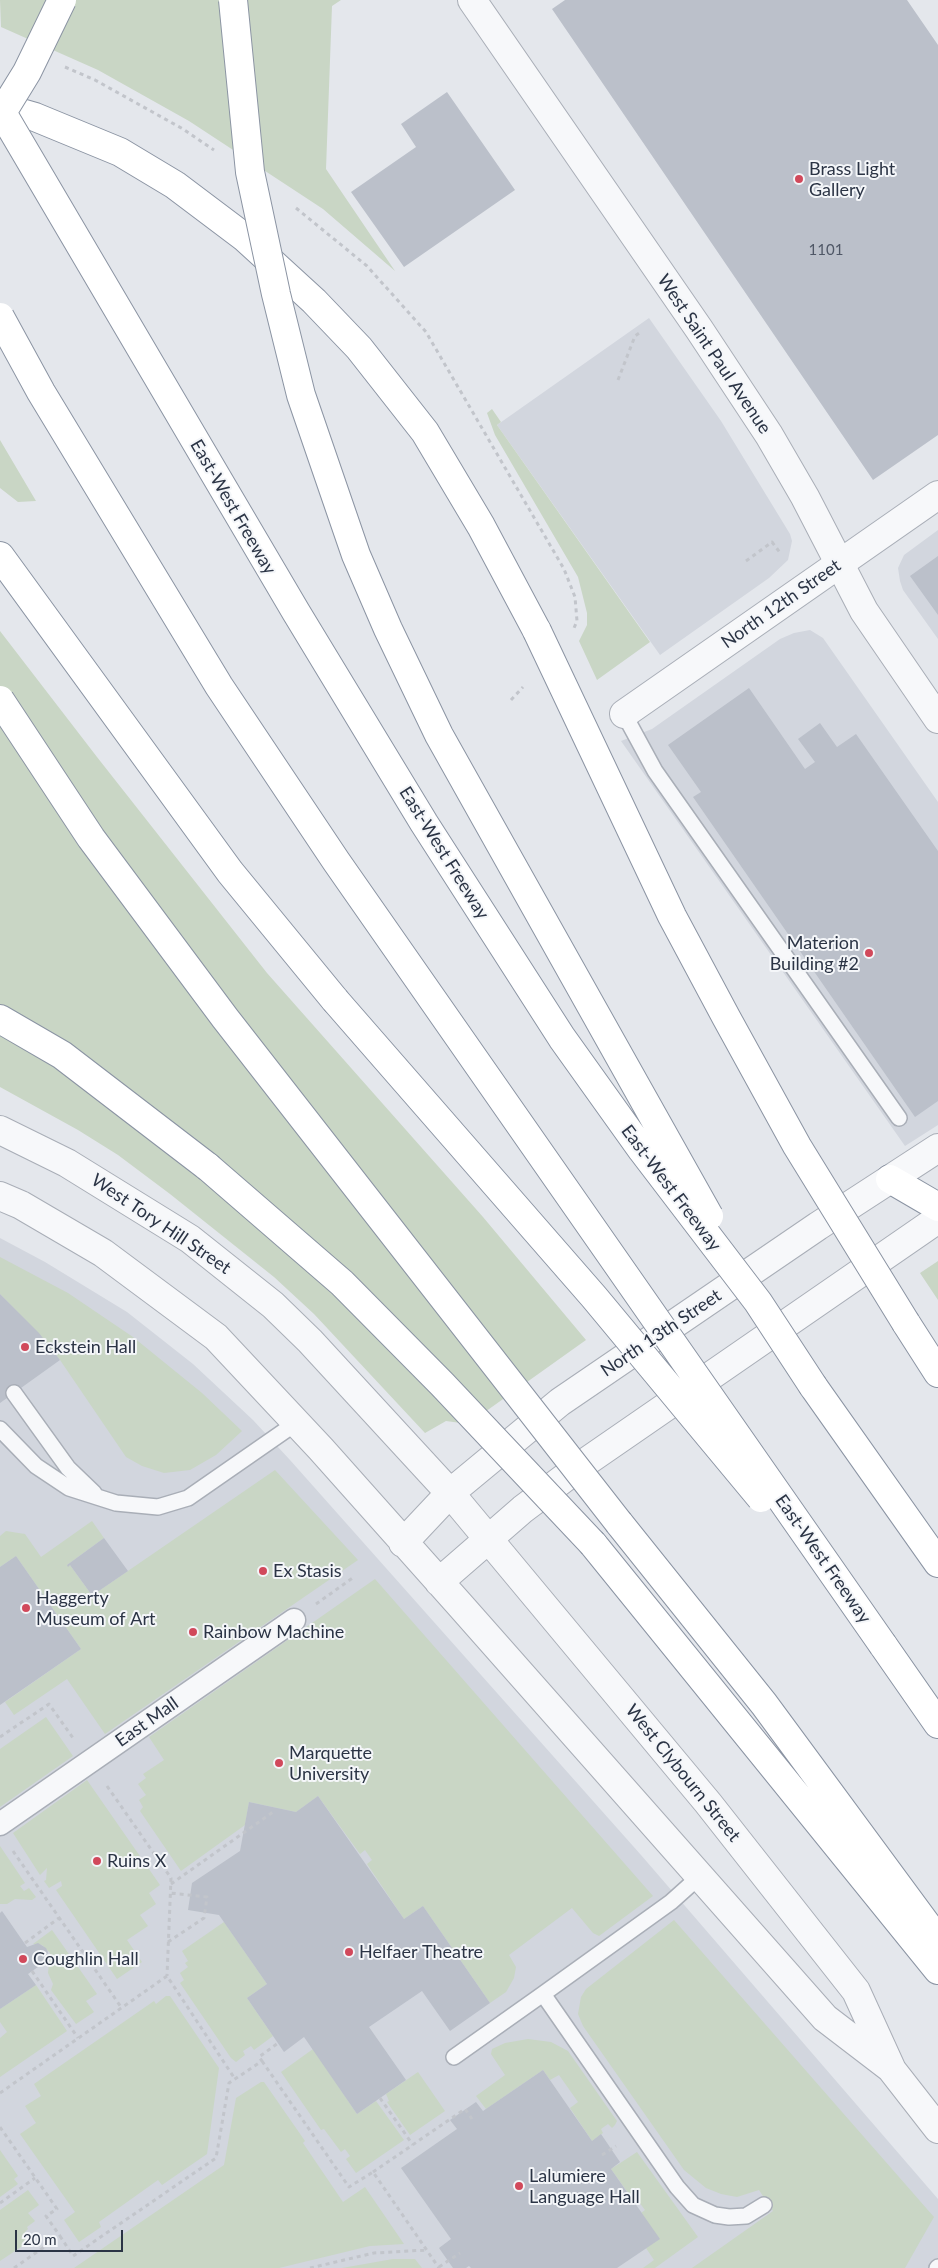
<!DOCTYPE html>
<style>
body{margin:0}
#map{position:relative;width:938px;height:2268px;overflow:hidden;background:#e4e7ec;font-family:Lato,sans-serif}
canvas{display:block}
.scale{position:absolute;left:15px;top:2230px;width:108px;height:22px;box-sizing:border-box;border:2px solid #2b3445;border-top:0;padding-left:6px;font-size:15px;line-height:18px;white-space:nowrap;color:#2b3445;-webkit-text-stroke:4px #f4f6f9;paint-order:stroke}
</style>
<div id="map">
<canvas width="938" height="2268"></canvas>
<div class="scale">20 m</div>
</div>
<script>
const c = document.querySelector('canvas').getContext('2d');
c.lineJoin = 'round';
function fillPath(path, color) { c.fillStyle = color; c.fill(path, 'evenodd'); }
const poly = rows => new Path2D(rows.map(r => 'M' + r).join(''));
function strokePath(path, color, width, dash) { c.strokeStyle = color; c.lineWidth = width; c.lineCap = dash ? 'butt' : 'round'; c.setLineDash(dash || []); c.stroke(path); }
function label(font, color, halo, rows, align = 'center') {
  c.font = font + ' Lato,sans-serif'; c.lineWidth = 4; c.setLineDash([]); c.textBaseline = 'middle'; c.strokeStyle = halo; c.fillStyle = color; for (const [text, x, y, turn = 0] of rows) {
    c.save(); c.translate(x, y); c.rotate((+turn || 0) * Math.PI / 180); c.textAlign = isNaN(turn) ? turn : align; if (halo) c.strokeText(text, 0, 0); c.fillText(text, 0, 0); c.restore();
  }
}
fillPath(poly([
 [649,318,721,421,790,534,792,541,788,560,769,578,660,655,497,425],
 [938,530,938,639,903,590,900,581,898,568,904,555],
 [810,630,823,638,938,802,938,1125,905,1146,621,741,652,729,780,639,794,633],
 [0,1238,45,1262,127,1312,193,1364,253,1420,290,1460,641,1855,938,2199,938,2268,0,2268]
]), '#d2d6de');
fillPath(poly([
 [0,0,341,0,332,6,326,169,395,271,323,209,189,121,98,70,1,27],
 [492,409,501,422,497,425,650,642,597,680,579,641,587,625,587,613,578,577,495,435,487,413],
 [0,440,36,501,18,502,0,488],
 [0,631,97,757,267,973,483,1217,586,1340,468,1424,446,1421,425,1433,314,1314,274,1277,170,1194,118,1155,78,1130,0,1087],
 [0,1257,68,1293,133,1337,202,1393,242,1431,216,1455,190,1470,164,1473,142,1466,126,1457,60,1360,39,1334,0,1294],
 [938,1261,938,1300,920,1273],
 [275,1470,358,1560,105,1734,67,1679,14,1715,5,1702,81,1649,16,1556,0,1567,0,1536,6,1531,25,1534,41,1557,92,1521,104,1538,67,1565,70,1565,91,1594,90,1597],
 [375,1579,653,1896,599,1936,593,1933,572,1908,509,1955,516,1967,514,1978,506,1992,490,2003,423,1906,404,1919,367,1864,372,1860,365,1850,360,1854,318,1796,296,1812,249,1802,245,1825,181,1871,140,1811,143,1807,139,1800,146,1795,138,1784,146,1778,143,1774,164,1760,149,1737],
 [46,1717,73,1756,0,1807,0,1749],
 [87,1780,160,1885,149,1893,156,1904,140,1915,148,1926,127,1940,142,1962,117,1979,56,1890,62,1886,61,1881,49,1888,44,1881,46,1880,47,1868,40,1875,13,1833],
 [0,1846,25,1883,20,1886,24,1891,29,1888,36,1897,32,1900,15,1899,7,1904,0,1904],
 [674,1920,934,2217,905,2268,692,2268,773,2211,759,2190,737,2197,721,2194,706,2188,684,2170,583,2026,578,2014,581,1997,586,1989],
 [224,1922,267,1984,247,1998,273,2036,254,2050,251,2046,243,2051,245,2055,236,2062,231,2058,180,1983,184,1980,180,1973,188,1967,185,1963,188,1961,182,1951],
 [52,1930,97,1994,86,2001,94,2012,76,2024,51,1990,53,1984,48,1973,50,1953,42,1945,33,1944],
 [36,1985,67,2031,0,2077,0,2038,7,2032,0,2022,0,2009],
 [166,1996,170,1996,219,2068,207,2154,162,2185,158,2180,99,2222,101,2227,79,2242,64,2220,75,2212,20,2134,36,2123,25,2106,41,2096,34,2084,154,2001,156,2004],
 [528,2039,551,2042,568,2051,617,2121,615,2125,612,2128,608,2124,601,2129,603,2133,592,2141,570,2108,578,2102,559,2075,550,2080,543,2070,486,2109,476,2096,505,2075,491,2054,492,2049,505,2043],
 [313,2049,357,2114,376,2101,404,2140,356,2173,346,2159,350,2156,345,2149,341,2152,324,2129,321,2130,281,2072],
 [418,2072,445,2111,410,2135,387,2102,389,2101,386,2094],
 [261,2082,264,2082,305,2141,303,2143,343,2202,365,2187,404,2244,370,2246,279,2268,74,2268,224,2165,236,2098],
 [0,2150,18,2176,14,2179,18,2184,0,2197],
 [637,2152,698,2237,655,2268,643,2268,654,2260,646,2248,659,2239,641,2213,645,2210,639,2202,636,2204,611,2169],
 [28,2190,39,2205,28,2213,35,2221,27,2227,28,2229,25,2232,30,2241,0,2261,0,2210],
 [393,2259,415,2259,422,2268,342,2268]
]), '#c9d6c5');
fillPath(poly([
 [565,0,907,0,938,45,938,435,873,480,552,9],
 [447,92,515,190,404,267,351,192,416,147,401,124],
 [938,556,938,615,910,576],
 [749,688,805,769,815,762,798,739,820,723,837,747,856,734,938,851,938,1101,915,1117,693,797,701,792,668,745],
 [0,1294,39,1333,60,1360,0,1403],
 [104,1538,128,1571,90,1597,91,1594,70,1565,68,1567,67,1565],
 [16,1556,81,1649,0,1705,0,1567],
 [318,1796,404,1919,423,1906,490,2003,450,2031,422,1991,369,2027,406,2080,357,2114,304,2037,284,2052,273,2036,247,1998,267,1984,219,1915,188,1910,192,1883,240,1851,249,1802,296,1812],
 [2,1911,27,1947,38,1943,46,1948,48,1952,45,1962,28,1974,36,1985,0,2009,0,1913],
 [543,2070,592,2141,601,2134,620,2162,611,2169,660,2239,617,2268,471,2268,469,2266,466,2268,453,2268,439,2248,451,2239,401,2168,457,2129,450,2120,476,2102,483,2111]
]), '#bbc0ca');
const service = poly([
 [624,714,655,771,899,1118],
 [14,1393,68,1468,94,1493],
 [0,1429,36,1466,69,1488,116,1503,158,1507,188,1498,296,1423],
 [700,1876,671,1902,543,1994,677,2187,693,2205,715,2215,729,2217,746,2216,764,2205],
 [454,2057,543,1994],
 [937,2268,938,2267]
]);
const pedestrian = poly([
 [0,1824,294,1620]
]);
const minor = poly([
 [624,714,938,495]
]);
const tertiary = poly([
 [472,0,699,329,769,435,805,497,864,611,938,719],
 [0,1130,67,1163,190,1239,273,1305,310,1341,450,1493,708,1803,856,1991,892,2070,938,2129],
 [0,1196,21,1205,103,1253,216,1337,321,1449,460,1605,825,2018,889,2067],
 [403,1543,450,1493,560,1402,818,1226,938,1148],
 [439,1582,523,1509,583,1464,938,1219]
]);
const motorway = poly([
 [0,107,35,117,120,152,175,185,244,237,314,301,359,348,425,432,481,526,537,631],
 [0,556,230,872,335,1000],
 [0,1019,62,1055,208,1167],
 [890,1179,938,1207],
 [906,1323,938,1373],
 [813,1386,938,1563],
 [619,1523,764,1704,938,1940],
 [593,1544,938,1970],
 [883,1645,938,1724]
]);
strokePath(service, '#a9aeb7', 18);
strokePath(pedestrian, '#a9aeb7', 25);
strokePath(minor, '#a9aeb7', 30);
strokePath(tertiary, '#a9aeb7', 30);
strokePath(motorway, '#8b94a3', 30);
strokePath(poly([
 [65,67,95,80,183,129,214,150],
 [296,208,367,266,426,332,564,569,575,597,577,621,574,628],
 [618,380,635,336,642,331],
 [746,561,772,542,781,554],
 [511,700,523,687],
 [316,1604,354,1577],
 [0,1737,49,1704,73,1738],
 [107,1786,171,1878,167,1976],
 [13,1851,121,2007],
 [171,1884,273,1812],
 [168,1942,204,1918,207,1897,170,1893],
 [25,1943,59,1918],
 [32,1971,78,2038],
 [262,2061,349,2187,373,2172,439,2268],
 [0,2093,167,1976,235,2079],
 [380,2098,413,2145],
 [0,2127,57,2209,46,2216,60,2236],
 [602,2155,616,2146],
 [373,2172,465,2109,472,2119],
 [0,2203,35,2178],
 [439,2267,460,2253],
 [14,2268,60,2236,73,2256,216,2158,229,2083,262,2061,259,2057,278,2043],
 [310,2268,374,2253,427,2250]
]), '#c2c5cb', 3, [4, 4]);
strokePath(service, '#f7f8fa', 15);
strokePath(pedestrian, '#f7f8fa', 22);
strokePath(minor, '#f7f8fa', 28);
strokePath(tertiary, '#f7f8fa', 28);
strokePath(motorway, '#fff', 28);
const motorwayBridge = poly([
 [233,0,250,172,276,294,301,395,356,555,388,629,439,735,709,1216],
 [0,109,296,612,424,823,562,1038,642,1150,758,1302,813,1386],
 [0,116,27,72,62,0],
 [0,317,41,392,219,686,336,861,883,1645],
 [537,631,672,916,726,1017,797,1146,906,1323],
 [0,700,91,838,225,1018,619,1523],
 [335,1000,594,1297,761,1498],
 [208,1167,342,1283,442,1384,593,1544]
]);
strokePath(motorwayBridge, '#8b94a3', 30, []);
strokePath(motorwayBridge, '#fff', 28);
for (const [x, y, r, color] of [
 [799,179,5,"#d1495b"],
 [869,953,5,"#d1495b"],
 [25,1347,5,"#d1495b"],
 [263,1571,5,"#d1495b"],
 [26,1608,5,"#d1495b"],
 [193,1632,5,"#d1495b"],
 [279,1763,5,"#d1495b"],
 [97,1861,5,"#d1495b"],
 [349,1952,5,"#d1495b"],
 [23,1959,5,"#d1495b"],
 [519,2186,5,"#d1495b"]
]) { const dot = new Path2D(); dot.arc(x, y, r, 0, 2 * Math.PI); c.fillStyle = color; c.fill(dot); strokePath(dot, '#f4f6f9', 2); }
label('15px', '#4f5766', null, [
 ["1101",826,250]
]);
label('18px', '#2b3445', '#f4f6f9', [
 ["Brass Light",809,169],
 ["Gallery",809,190],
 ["Materion",859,943,"right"],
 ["Building #2",859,964,"right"],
 ["Eckstein Hall",35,1347],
 ["Ex Stasis",273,1571],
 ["Haggerty",36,1598],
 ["Museum of Art",36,1619],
 ["Rainbow Machine",203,1632],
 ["Marquette",289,1753],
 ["University",289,1774],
 ["Ruins X",107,1861],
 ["Helfaer Theatre",359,1952],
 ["Coughlin Hall",33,1959],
 ["Lalumiere",529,2176],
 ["Language Hall",529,2197]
], 'left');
label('18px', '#2b3445', '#f4f6f9', [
 ["West Saint Paul Avenue",714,354,56],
 ["East-West Freeway",233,507,60],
 ["North 12th Street",781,604,-35],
 ["East-West Freeway",444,853,58],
 ["East-West Freeway",671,1188,53],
 ["West Tory Hill Street",161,1224,34],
 ["North 13th Street",661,1333,-34],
 ["East-West Freeway",823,1559,55],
 ["East Mall",147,1722,-35],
 ["West Clybourn Street",683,1773,51]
]);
</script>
